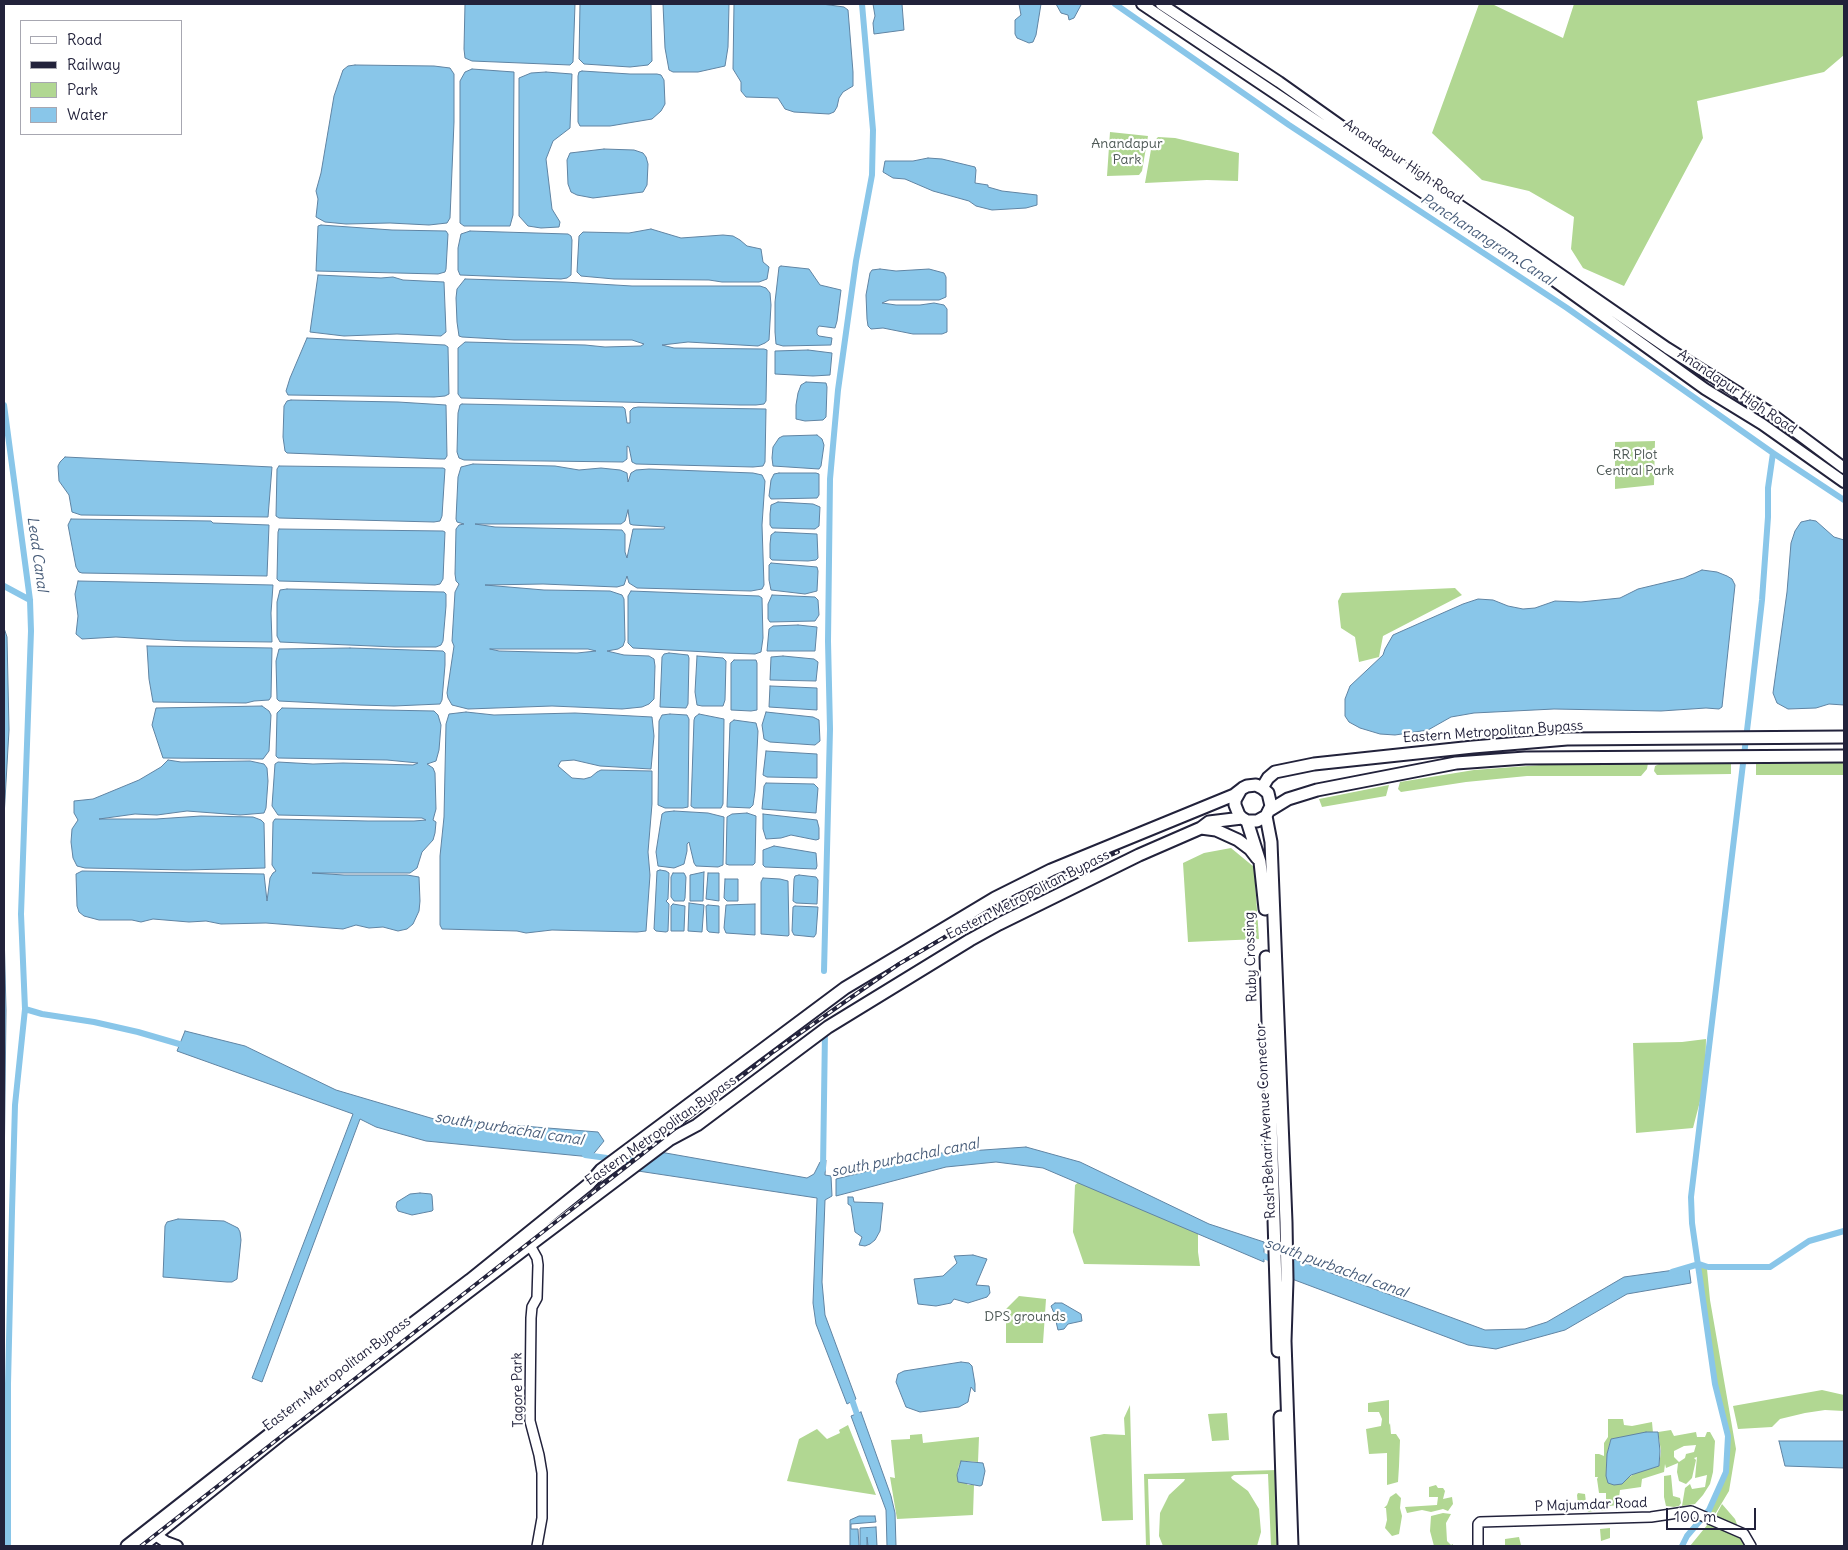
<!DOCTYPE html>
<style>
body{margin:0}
#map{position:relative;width:1848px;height:1550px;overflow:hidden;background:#fff;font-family:Delius,sans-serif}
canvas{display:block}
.frame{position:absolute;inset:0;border:5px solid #22223b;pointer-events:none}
.legend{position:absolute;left:20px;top:20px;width:162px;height:115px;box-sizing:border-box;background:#fff;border:1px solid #a7a7b1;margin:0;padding:6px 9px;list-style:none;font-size:15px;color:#22223b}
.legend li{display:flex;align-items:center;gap:10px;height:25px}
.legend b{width:25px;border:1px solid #a7a7b1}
.scale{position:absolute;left:1666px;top:1508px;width:90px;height:22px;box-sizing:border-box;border:2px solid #22223b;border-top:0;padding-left:6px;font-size:15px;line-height:18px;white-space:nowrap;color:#22223b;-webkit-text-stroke:4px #fff;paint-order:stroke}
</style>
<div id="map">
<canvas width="1848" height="1550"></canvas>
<div class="frame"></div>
<ul class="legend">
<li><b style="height:6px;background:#fff"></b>Road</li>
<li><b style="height:6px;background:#22223b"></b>Railway</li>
<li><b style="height:14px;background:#b1d792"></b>Park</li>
<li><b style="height:14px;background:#89c6e9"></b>Water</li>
</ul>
<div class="scale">100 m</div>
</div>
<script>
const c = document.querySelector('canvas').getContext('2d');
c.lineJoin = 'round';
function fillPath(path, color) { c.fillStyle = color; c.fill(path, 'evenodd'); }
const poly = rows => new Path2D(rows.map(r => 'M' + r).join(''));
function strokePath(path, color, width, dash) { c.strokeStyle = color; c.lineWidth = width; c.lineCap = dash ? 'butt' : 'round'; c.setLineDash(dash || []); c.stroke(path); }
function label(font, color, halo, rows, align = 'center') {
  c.font = font + ' Delius,sans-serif'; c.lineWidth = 4.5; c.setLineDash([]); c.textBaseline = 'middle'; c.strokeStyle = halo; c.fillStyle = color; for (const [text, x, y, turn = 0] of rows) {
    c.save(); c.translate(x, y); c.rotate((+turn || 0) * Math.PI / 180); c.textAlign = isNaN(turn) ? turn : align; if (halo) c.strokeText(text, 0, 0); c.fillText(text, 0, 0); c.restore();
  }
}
fillPath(poly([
 [1479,4,1492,4,1563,38,1574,4,1844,4,1844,55,1824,72,1697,101,1703,138,1624,286,1583,268,1571,249,1574,217,1529,191,1482,180,1432,133],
 [1110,132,1148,136,1142,171,1139,175,1107,176],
 [1158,137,1175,138,1239,153,1238,181,1207,180,1145,183,1152,144],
 [1655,441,1654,485,1615,489,1615,442],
 [1455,588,1462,595,1383,636,1379,657,1359,662,1355,637,1341,628,1338,601,1342,593],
 [1648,763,1647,769,1641,776,1527,776,1466,782,1401,792,1398,789,1400,782,1474,770,1541,765],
 [1661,763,1731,764,1731,774,1657,775,1654,771,1655,766],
 [1844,763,1844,775,1756,775,1756,764],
 [1389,785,1386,796,1322,807,1319,799],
 [1231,848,1254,867,1259,939,1188,942,1183,863,1204,853],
 [1706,1039,1705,1082,1693,1128,1636,1133,1633,1043,1682,1042],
 [1087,1175,1198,1226,1198,1252,1200,1266,1084,1264,1073,1232,1075,1185],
 [1699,1264,1707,1269,1710,1300,1736,1449,1729,1491,1714,1516,1709,1510,1726,1472,1728,1436,1715,1384],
 [1019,1296,1046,1299,1043,1343,1006,1343,1006,1309],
 [1822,1390,1844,1395,1844,1411,1825,1410,1805,1413,1780,1419,1772,1427,1738,1429,1733,1406],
 [1389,1400,1389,1425,1390,1423,1391,1434,1396,1434,1400,1440,1399,1466,1398,1482,1387,1485,1387,1453,1369,1454,1366,1429,1381,1426,1382,1419,1379,1412,1368,1412,1368,1403],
 [1130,1405,1133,1520,1102,1521,1090,1437,1104,1434,1125,1435,1124,1418],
 [1227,1413,1229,1440,1212,1441,1208,1414],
 [1608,1419,1623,1419,1624,1425,1632,1426,1652,1422,1653,1433,1611,1439,1607,1454,1606,1476,1625,1480,1637,1472,1659,1466,1661,1451,1658,1432,1671,1430,1674,1436,1696,1432,1697,1437,1705,1437,1707,1432,1710,1432,1715,1441,1713,1472,1710,1484,1703,1495,1695,1504,1682,1506,1685,1488,1690,1484,1692,1489,1705,1487,1707,1475,1695,1478,1697,1457,1694,1458,1696,1460,1692,1478,1686,1484,1679,1481,1677,1472,1678,1463,1666,1468,1665,1464,1664,1472,1642,1479,1641,1487,1620,1490,1618,1505,1609,1506,1608,1510,1601,1511,1600,1501,1606,1500,1606,1493,1599,1493,1597,1479,1598,1477,1595,1477,1595,1454,1599,1454,1604,1456,1604,1443,1608,1437],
 [1696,1445,1694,1452,1686,1454,1685,1458,1679,1462,1674,1457,1674,1451,1684,1446],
 [848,1425,876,1495,787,1481,799,1439,817,1429,827,1439,840,1433,839,1430],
 [922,1434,923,1443,979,1437,978,1462,964,1461,959,1465,957,1475,968,1485,974,1485,973,1515,897,1519,890,1477,895,1478,891,1440,910,1439,910,1435],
 [1277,1470,1280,1546,1271,1546,1268,1474,1234,1475,1231,1477,1232,1479,1248,1491,1259,1509,1261,1532,1257,1546,1163,1546,1159,1536,1160,1513,1169,1495,1184,1481,1185,1479,1148,1479,1150,1546,1146,1546,1144,1474],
 [1671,1475,1673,1496,1680,1498,1681,1503,1679,1506,1674,1507,1666,1506,1664,1497,1664,1476],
 [1436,1485,1438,1488,1443,1488,1445,1491,1443,1499,1452,1497,1453,1504,1448,1511,1443,1509,1431,1512,1422,1510,1407,1513,1405,1507,1437,1505,1438,1497,1429,1497,1429,1487],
 [1396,1493,1401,1498,1400,1508,1402,1516,1399,1534,1392,1536,1385,1528,1387,1520,1386,1508,1384,1508,1387,1505,1390,1497],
 [1578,1493,1585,1494,1586,1502,1598,1501,1598,1510,1588,1512,1586,1505,1578,1505,1577,1495],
 [1722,1504,1735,1519,1738,1527,1725,1528,1745,1540,1748,1546,1690,1546,1708,1524,1717,1524,1713,1521],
 [1443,1513,1451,1514,1446,1523,1447,1541,1451,1545,1453,1544,1453,1546,1434,1546,1430,1531,1431,1516],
 [1610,1528,1610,1538,1601,1541,1600,1529],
 [1519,1537,1521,1545,1520,1546,1505,1546,1505,1539]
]), '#b1d792');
const water = poly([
 [465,4,575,4,573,62,570,65,472,61,465,58,464,49,465,4],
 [580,4,651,4,652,61,648,65,630,67,584,64,579,59,580,4],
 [663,4,729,4,728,47,725,66,698,72,673,72,669,70,665,48,663,4],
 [734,4,822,4,844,7,848,10,853,72,853,86,843,92,839,98,837,107,834,112,829,114,794,112,785,109,778,98,746,97,741,91,741,82,733,69,734,4],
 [873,4,902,4,904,30,874,34,873,23,875,16,873,4],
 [1019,4,1041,4,1036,35,1033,42,1029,43,1017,38,1015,34,1015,20,1021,15,1019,4],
 [1056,4,1079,4,1081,5,1074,18,1069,20,1068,15,1061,13,1056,4],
 [355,65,434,66,450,68,454,74,454,122,450,218,447,223,429,225,390,223,346,224,325,222,316,217,318,199,316,191,321,173,334,96,343,70,348,66,355,65],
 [472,69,514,72,513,215,510,226,464,226,460,223,460,81,465,72,472,69],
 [582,71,630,74,657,74,661,75,664,80,665,104,661,111,652,119,610,126,580,126,578,122,578,76,579,72,582,71],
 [546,72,572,74,570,128,553,141,546,159,552,209,560,222,559,227,541,228,528,226,519,216,519,78,531,73,546,72],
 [604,149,634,150,643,153,646,157,648,164,647,185,643,192,593,198,577,195,571,192,568,184,567,160,570,153,604,149],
 [928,158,942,159,975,167,976,170,975,183,988,185,988,187,1002,191,1037,195,1037,205,1026,208,992,210,976,206,969,201,933,191,905,179,893,178,883,172,885,161,913,161,928,158],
 [321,225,392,230,446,231,448,234,446,269,445,272,438,274,316,271,318,226,321,225],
 [651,229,681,238,723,235,733,236,740,240,747,246,761,249,763,262,769,267,767,279,759,282,722,282,709,280,614,279,581,276,577,272,579,236,583,232,629,233,651,229],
 [470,231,568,234,571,236,572,240,571,275,567,278,561,279,460,275,458,270,458,248,461,234,470,231],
 [781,266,809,269,820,285,841,290,837,321,835,328,819,326,817,329,817,334,819,336,832,338,831,345,783,346,776,344,775,332,775,302,779,267,781,266],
 [880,269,896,271,929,269,944,273,946,277,946,297,939,300,889,300,882,303,896,305,920,305,934,303,944,305,947,309,947,332,942,334,913,334,883,328,871,329,868,326,867,319,866,295,870,273,872,270,880,269],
 [318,275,381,278,393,277,403,280,444,282,446,332,441,336,397,334,344,336,310,332,318,275],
 [465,279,564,282,632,286,760,286,766,288,770,293,771,305,769,340,765,343,758,346,688,342,662,345,674,348,764,349,767,350,766,401,764,404,756,405,740,405,461,398,458,394,458,348,465,342,585,345,605,347,641,346,644,344,632,340,514,340,462,337,459,336,457,322,456,298,457,289,465,279],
 [307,338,445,345,448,347,449,394,445,396,434,397,288,395,286,391,290,378,307,338],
 [808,350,832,353,830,375,813,376,775,374,775,351,808,350],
 [806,382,826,383,827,387,826,417,823,420,805,421,796,419,796,405,798,393,801,385,806,382],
 [291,400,398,402,446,405,447,456,445,459,440,459,287,453,285,451,283,437,284,406,287,401,291,400],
 [462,404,623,407,625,409,627,423,630,423,630,411,633,408,638,407,766,409,765,462,763,466,753,467,636,464,632,462,629,447,627,446,627,459,623,462,464,460,459,458,457,452,458,413,460,405,462,404],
 [817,435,822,439,824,445,821,466,819,469,773,466,772,458,773,447,779,438,783,436,817,435],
 [65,457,272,467,268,517,81,515,72,512,69,495,59,481,58,466,60,462,65,457],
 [473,464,555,466,579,470,601,468,620,470,627,473,628,482,631,473,636,470,649,469,753,473,762,475,765,481,762,525,764,585,762,589,751,591,637,588,629,583,627,576,624,585,617,587,543,584,485,585,544,590,610,591,622,595,624,599,625,640,623,646,618,649,607,651,624,655,649,656,654,659,655,666,654,699,649,704,642,707,622,709,552,706,468,709,452,705,448,698,447,693,454,646,452,641,455,592,459,584,456,581,455,574,456,529,459,525,464,524,457,522,456,519,458,477,461,467,473,464],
 [628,510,630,524,633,525,665,527,664,529,633,529,627,558,625,552,625,534,622,530,495,527,475,524,621,524,625,521,628,510],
 [490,649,588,649,596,651,577,653,499,651,490,649],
 [279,466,443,468,445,469,442,516,440,521,434,522,279,518,276,516,277,469,279,466],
 [779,473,816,473,819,474,819,495,817,498,771,499,769,496,771,480,774,474,779,473],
 [778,502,813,504,820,507,819,526,815,529,772,528,770,525,770,514,771,505,778,502],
 [71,519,211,521,213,523,269,525,267,576,82,573,79,572,76,567,68,525,71,519],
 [1810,520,1816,521,1834,537,1844,540,1844,705,1829,704,1816,708,1788,709,1777,703,1773,693,1787,592,1791,543,1795,531,1801,522,1810,520],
 [279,529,443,531,445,532,443,579,440,584,435,585,279,581,277,579,278,532,279,529],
 [775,532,817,534,818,558,816,560,808,561,772,560,770,558,770,544,771,535,775,532],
 [771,563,817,567,818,571,817,591,805,594,771,590,769,580,769,565,771,563],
 [1702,570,1717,572,1727,576,1732,579,1735,585,1722,707,1719,709,1706,708,1661,711,1554,709,1474,713,1451,717,1428,730,1395,735,1380,734,1360,728,1349,722,1345,716,1345,699,1350,686,1383,655,1385,649,1393,635,1463,604,1478,599,1493,600,1508,606,1523,609,1535,608,1555,601,1581,602,1620,598,1638,589,1684,578,1702,570],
 [78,581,273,585,271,613,272,642,185,641,116,637,82,639,76,634,78,616,75,594,78,581],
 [287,589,444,592,446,594,446,606,443,641,441,645,436,647,395,647,280,642,277,636,277,602,280,590,287,589],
 [631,591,759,596,762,598,763,638,761,652,755,654,726,653,633,648,628,643,628,596,631,591],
 [772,595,815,597,818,600,819,615,815,621,770,622,768,619,768,604,772,595],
 [798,625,817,627,815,651,767,651,769,629,773,626,798,625],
 [4,628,7,637,9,730,4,817,4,628],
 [147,646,272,648,271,697,269,700,254,701,246,703,153,702,149,679,147,646],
 [350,648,443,651,445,653,445,665,442,700,440,704,394,706,359,705,279,701,277,699,276,661,279,649,350,648],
 [669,653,688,655,689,658,688,704,686,708,660,707,662,657,664,654,669,653],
 [697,656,723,658,726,661,725,700,723,706,702,706,697,705,695,692,697,656],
 [783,656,814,659,818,662,816,681,770,680,771,657,783,656],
 [734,660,756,660,757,663,757,710,751,711,731,710,731,663,734,660],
 [770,686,817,688,817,710,769,707,770,686],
 [262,706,269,711,271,715,269,751,263,759,163,758,152,725,156,708,262,706],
 [282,708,434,711,438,715,441,725,439,750,436,761,427,764,433,768,435,773,436,809,433,820,436,822,435,833,433,840,422,852,417,868,410,873,312,873,344,875,407,875,419,877,420,901,419,911,413,924,407,929,398,931,383,927,369,928,356,925,343,929,266,923,221,924,206,921,189,922,153,919,141,922,132,920,99,920,84,916,79,912,77,906,76,874,82,871,264,874,267,901,270,878,273,873,276,871,272,865,273,822,275,819,368,821,414,821,426,820,422,818,278,815,272,806,275,764,278,762,313,764,343,763,413,765,418,763,387,760,278,758,276,756,277,713,282,708],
 [466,712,494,715,575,713,652,717,654,736,651,769,600,766,574,760,561,761,558,766,572,778,584,779,591,777,597,772,601,770,652,771,652,804,648,852,650,875,646,931,637,932,552,930,526,933,517,931,442,929,440,925,440,856,444,817,446,724,449,714,466,712],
 [766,712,813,717,819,720,820,741,815,745,770,742,764,739,762,725,766,712],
 [670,714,687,715,689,719,688,807,683,808,665,808,658,805,659,721,662,715,670,714],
 [699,714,724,719,723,804,721,808,694,808,691,806,694,720,695,717,699,714],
 [734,720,756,723,758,731,755,791,753,805,750,808,727,807,730,723,734,720],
 [766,751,817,754,817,778,767,777,763,775,766,751],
 [168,760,181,762,250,761,264,764,267,768,268,781,266,808,264,813,240,815,187,811,157,815,135,814,99,819,156,819,201,816,253,817,261,820,264,823,265,868,186,870,85,868,77,866,73,858,71,842,72,829,78,820,74,813,74,801,93,799,139,780,161,767,168,760],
 [766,783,814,784,818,788,816,813,762,809,764,786,766,783],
 [674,811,708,813,724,817,723,865,718,867,696,866,694,863,689,842,687,844,687,851,684,864,674,868,658,866,656,852,662,814,665,812,674,811],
 [747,813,756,816,755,863,753,865,729,865,726,864,727,817,732,814,747,813],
 [763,814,817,820,819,828,819,839,816,840,791,835,781,838,766,839,763,829,763,814],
 [774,846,816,853,817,866,816,869,765,867,763,865,763,850,774,846],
 [660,870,666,871,669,873,668,899,666,901,669,904,668,931,666,932,656,931,654,929,657,871,660,870],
 [704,872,703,901,690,901,690,875,704,872],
 [673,873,684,873,686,877,685,898,684,901,674,901,671,897,671,877,673,873],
 [708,873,719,873,719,901,706,899,708,873],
 [799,875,816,877,818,880,817,904,796,903,793,901,794,879,795,876,799,875],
 [763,878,780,879,788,881,789,935,788,936,761,934,761,882,763,878],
 [725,879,738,879,738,901,727,901,724,898,725,879],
 [689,903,704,905,702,932,688,931,689,903],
 [673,904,685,906,684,931,671,931,671,906,673,904],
 [755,904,755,935,726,933,724,928,726,905,755,904],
 [708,905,719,906,719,933,709,932,707,930,706,906,708,905],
 [795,906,818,907,816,934,814,937,794,935,792,931,793,907,795,906],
 [4,929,6,1010,4,1181,4,929],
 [185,1031,245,1046,336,1090,434,1119,598,1132,604,1141,591,1157,426,1141,376,1127,360,1119,262,1382,252,1378,353,1114,177,1051,185,1031],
 [1026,1147,1080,1162,1209,1224,1264,1242,1264,1262,1043,1168,996,1162,946,1167,836,1196,836,1179,941,1153,1026,1147],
 [660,1152,807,1178,814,1174,820,1162,826,1160,825,1175,831,1176,832,1196,825,1200,822,1282,825,1315,856,1399,847,1404,816,1324,813,1303,817,1198,638,1171,660,1152],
 [420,1193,431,1194,432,1196,433,1210,432,1211,412,1215,398,1211,396,1207,397,1202,410,1194,420,1193],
 [848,1197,853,1197,854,1202,883,1203,880,1231,875,1240,870,1244,865,1246,859,1245,862,1237,855,1232,851,1206,848,1204,848,1197],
 [178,1219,224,1221,238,1228,240,1232,241,1240,237,1279,232,1282,227,1282,163,1277,165,1226,167,1222,178,1219],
 [973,1255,987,1259,976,1285,989,1286,990,1293,987,1297,968,1303,954,1299,951,1303,936,1306,918,1304,914,1279,943,1276,957,1263,954,1256,973,1255],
 [1291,1258,1485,1330,1525,1329,1547,1322,1624,1277,1689,1268,1691,1283,1627,1294,1565,1330,1496,1349,1468,1345,1292,1279,1291,1258],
 [1055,1303,1062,1303,1081,1314,1082,1321,1068,1324,1064,1329,1058,1330,1054,1313,1051,1306,1055,1303],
 [961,1362,969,1363,972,1366,975,1384,975,1392,971,1387,968,1402,959,1407,920,1412,906,1407,896,1382,898,1374,904,1371,961,1362],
 [861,1412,891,1496,895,1513,896,1546,887,1546,886,1510,851,1416,861,1412],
 [1646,1432,1658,1432,1660,1451,1659,1466,1631,1475,1622,1484,1614,1485,1608,1483,1606,1476,1607,1454,1611,1439,1646,1432],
 [1779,1441,1844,1441,1844,1468,1785,1466,1779,1441],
 [961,1461,983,1463,985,1471,982,1485,980,1486,958,1482,957,1475,961,1461],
 [875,1516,876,1522,851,1524,851,1529,858,1529,859,1546,850,1546,850,1520,859,1516,875,1516],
 [876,1527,877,1546,868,1546,867,1537,867,1546,860,1546,860,1528,876,1527]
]);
fillPath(water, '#89c6e9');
strokePath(water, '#6084a3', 1);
strokePath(poly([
 [1115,4,1289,125,1567,308,1773,453,1844,500],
 [4,405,30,600,31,631,21,914,25,1009,15,1105,12,1211,8,1384,8,1546],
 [4,586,30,600],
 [824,971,830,729,828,641,830,479,838,390,856,261,872,175,873,130,862,4],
 [25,1009,42,1014,94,1022,138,1032,186,1046],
 [585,1155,607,1158,640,1161],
 [823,1169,825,1031],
 [1257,1253,1278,1262],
 [1672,1272,1699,1264,1708,1267,1770,1267,1809,1241,1844,1231],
 [850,1394,859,1420],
 [1682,1546,1687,1536,1709,1510,1726,1472,1728,1436,1715,1384,1692,1223,1691,1197,1751,697,1762,600,1768,517,1768,488,1773,453]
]), '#89c6e9', 6);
const tertiary = poly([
 [527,1240,537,1258,538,1265,537,1298,532,1307,531,1318,530,1408,530,1421,539,1455,542,1473,542,1518,537,1546],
 [1478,1546,1478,1524,1480,1522,1651,1517,1691,1511,1744,1534,1751,1546]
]);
const secondary = poly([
 [1142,4,1552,279,1705,389,1762,424,1844,482],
 [1161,4,1279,82,1341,126,1505,236,1667,348,1769,412,1844,468],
 [152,1529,157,1536,166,1542,177,1546]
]);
const primary = poly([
 [1262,788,1268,778,1275,772,1314,764,1473,747,1567,739,1844,737],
 [1270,810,1288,799,1317,790,1456,763,1525,758,1844,756],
 [1266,816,1271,842,1286,1222,1287,1280,1285,1341,1292,1546],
 [1247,821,1260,862,1265,909],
 [1201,828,1216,830,1238,840,1250,849,1257,858],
 [1266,957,1278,1351],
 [1280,1417,1284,1546],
 [127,1546,349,1372,470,1280,589,1184,601,1170,845,988,995,898,1051,870,1234,795,1243,788,1247,786,1256,785,1262,788,1268,793,1271,806,1266,816,1257,821,1247,821,1242,818,1239,815,1235,805,1235,800,1240,791],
 [142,1546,284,1432,535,1241,669,1140,697,1125,828,1027,970,940,999,924,1139,855,1201,828,1209,822,1242,818]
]);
strokePath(tertiary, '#22223b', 12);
strokePath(secondary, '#22223b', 14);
strokePath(primary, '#22223b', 15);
strokePath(tertiary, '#fff', 9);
strokePath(secondary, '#fff', 10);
strokePath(primary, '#fff', 11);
const rail = poly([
 [141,1546,773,1052,899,964,1017,895,1118,852]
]);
strokePath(rail, '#22223b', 4);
strokePath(rail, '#fff', 2, [5.5]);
label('14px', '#4d5855', '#fff', [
 ["Anandapur",1127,144],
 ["Park",1127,160],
 ["RR Plot",1635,455],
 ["Central Park",1635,471],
 ["DPS grounds",1025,1317]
]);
label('14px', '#22223b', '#fff', [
 ["Anandapur High Road",1403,162,34],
 ["Anandapur High Road",1737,392,34],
 ["Eastern Metropolitan Bypass",1493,732,-4],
 ["Eastern Metropolitan Bypass",1028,895,-27],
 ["Ruby Crossing",1251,957,-92],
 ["Rash Behari Avenue Connector",1266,1121,-93],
 ["Eastern Metropolitan Bypass",661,1131,-35],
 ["Eastern Metropolitan Bypass",337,1374,-37],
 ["Tagore Park",518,1390,-91],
 ["P Majumdar Road",1591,1505,-2]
]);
label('italic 15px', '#465b78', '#fff', [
 ["Panchanangram Canal",1487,240,33],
 ["Lead Canal",37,554,82],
 ["south purbachal canal",509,1129,9],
 ["south purbachal canal",905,1158,-11],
 ["south purbachal canal",1336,1268,20]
]);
</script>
